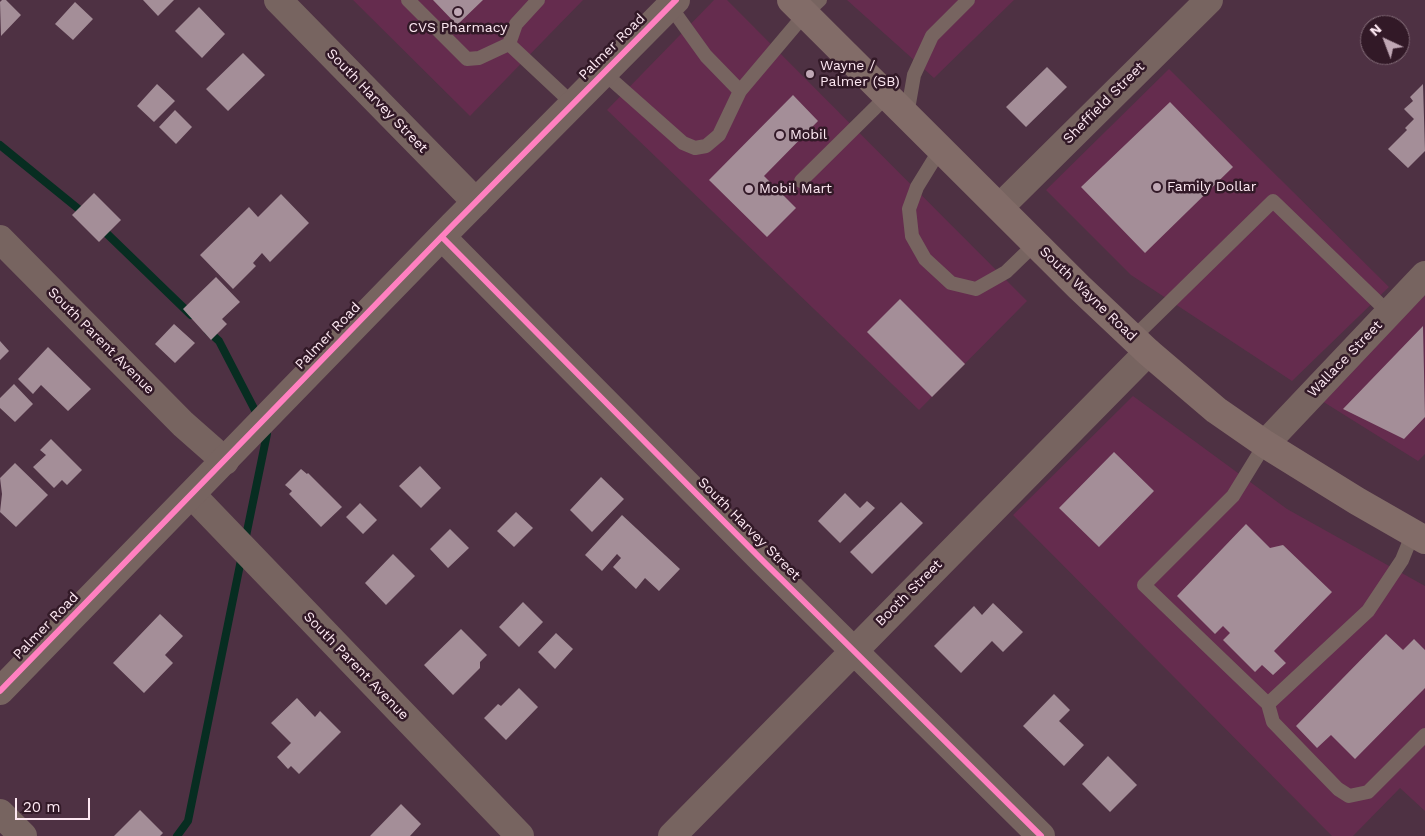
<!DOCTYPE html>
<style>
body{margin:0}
#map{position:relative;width:1425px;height:836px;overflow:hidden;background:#4e3143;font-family:"Work Sans",sans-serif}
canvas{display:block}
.north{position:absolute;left:1360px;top:15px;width:50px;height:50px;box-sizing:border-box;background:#321927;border:1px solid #836c78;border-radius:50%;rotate:317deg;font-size:14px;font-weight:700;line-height:20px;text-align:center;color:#fde8f2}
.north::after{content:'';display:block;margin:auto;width:18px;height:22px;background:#c0a8b5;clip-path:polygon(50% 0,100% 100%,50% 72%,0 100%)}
.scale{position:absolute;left:15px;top:798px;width:75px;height:22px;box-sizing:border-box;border:2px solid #fde8f2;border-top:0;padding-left:6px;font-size:15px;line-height:18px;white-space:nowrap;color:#fde8f2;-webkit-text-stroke:4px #321927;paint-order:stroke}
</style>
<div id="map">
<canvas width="1425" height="836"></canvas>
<div class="north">N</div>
<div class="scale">20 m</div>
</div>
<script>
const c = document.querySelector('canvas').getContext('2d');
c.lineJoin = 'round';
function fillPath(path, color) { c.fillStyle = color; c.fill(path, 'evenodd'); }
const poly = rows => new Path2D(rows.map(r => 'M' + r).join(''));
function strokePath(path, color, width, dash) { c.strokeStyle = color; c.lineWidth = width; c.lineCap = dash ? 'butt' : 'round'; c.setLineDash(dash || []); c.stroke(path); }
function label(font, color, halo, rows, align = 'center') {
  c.font = font + ' "Work Sans",sans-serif'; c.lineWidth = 5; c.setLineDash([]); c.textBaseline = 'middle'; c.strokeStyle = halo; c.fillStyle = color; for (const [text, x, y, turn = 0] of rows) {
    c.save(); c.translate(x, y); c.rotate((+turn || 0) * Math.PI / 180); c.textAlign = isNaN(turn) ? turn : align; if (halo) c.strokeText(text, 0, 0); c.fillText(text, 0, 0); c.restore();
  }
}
fillPath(poly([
 [353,0,583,0,470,116],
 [714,0,727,0,1027,301,919,410,607,110],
 [847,0,1014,0,934,78],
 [1169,69,1389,287,1292,381,1131,275,1046,190],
 [1425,295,1425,454,1418,461,1322,401],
 [1133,396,1287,509,1425,586,1425,811,1400,788,1353,836,1332,836,1013,515]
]), '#652c4e');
strokePath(poly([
 [0,145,86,215],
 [100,227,191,315],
 [208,331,219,341,259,418],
 [245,541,267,434,264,428],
 [177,836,188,821,242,555]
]), '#072d21', 8);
fillPath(poly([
 [2,0,6,0,21,15,1,36,0,2],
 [143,0,174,0,158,16],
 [433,0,483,0,457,25],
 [75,2,93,19,73,40,55,24],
 [199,7,225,34,202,58,175,31],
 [243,53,265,75,228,111,206,89],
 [1047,67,1067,87,1026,127,1006,107],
 [157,84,175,101,154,122,137,106],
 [1423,84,1425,151,1408,168,1388,149,1407,130,1405,128,1414,119,1404,109,1413,101,1410,97],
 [793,95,818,121,764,176,796,208,767,237,709,180],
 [1170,102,1233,167,1145,253,1081,187],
 [175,110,192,127,176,144,159,127],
 [94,193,121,220,99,242,72,215],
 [281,194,309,223,270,262,262,253,253,263,256,266,233,289,200,255,249,207,258,217],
 [216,277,240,302,222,319,227,324,211,340,183,309],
 [900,299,965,364,932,397,867,332],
 [174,324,195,343,175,363,155,344],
 [1423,326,1425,417,1404,439,1343,409],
 [0,341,9,351,0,360],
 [48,347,91,389,68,411,41,385,33,394,18,379],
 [14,384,33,404,15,422,0,408,0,398],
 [51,439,82,470,67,485,62,480,54,488,33,467,46,455,40,450],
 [1114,452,1154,491,1099,547,1059,508],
 [15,463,48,495,16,527,0,512,2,494,0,478],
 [420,466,441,488,421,508,399,486],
 [301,469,307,474,308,473,342,507,321,527,289,494,292,491,285,485],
 [601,477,624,499,592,532,570,510],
 [845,493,860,508,867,501,875,508,840,543,818,521],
 [901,502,923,523,872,574,850,552],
 [360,503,377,520,363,534,346,517],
 [516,512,533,528,514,547,497,531],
 [622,515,680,569,659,591,645,578,636,589,613,567,621,558,617,554,602,571,585,555],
 [1246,524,1270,548,1283,545,1332,592,1274,651,1286,663,1273,675,1262,665,1255,672,1223,640,1230,633,1223,626,1215,634,1177,596],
 [450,529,469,548,448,568,430,549],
 [393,554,415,576,386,605,365,583],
 [523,602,543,622,519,647,499,627],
 [993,603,1023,632,1003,652,992,641,961,673,934,646,974,606,982,615],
 [160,614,183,636,165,655,173,663,144,693,113,663],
 [461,629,487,655,480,662,480,668,453,695,424,665],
 [556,633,573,649,555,669,538,652],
 [1386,634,1403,650,1414,639,1425,650,1425,688,1355,759,1331,735,1317,748,1296,726],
 [519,688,538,707,506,740,484,718,498,704,501,706],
 [1054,694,1070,710,1059,721,1084,745,1064,766,1023,726],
 [297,698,315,717,320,711,341,732,299,774,291,766,288,769,277,757,291,743,271,723],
 [1108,756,1137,785,1110,812,1082,784],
 [401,804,421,824,410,836,370,836],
 [140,810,163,833,160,836,114,836]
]), '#a48e98');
strokePath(poly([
 [408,0,467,59,479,58,509,44],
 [538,0,516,24,509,44,573,104],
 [670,6,706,56,740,91],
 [604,73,683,143,695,148,706,146,719,135,740,91,805,14,820,0],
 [907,115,914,75,932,36,968,0],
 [941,148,917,187,909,209,912,236,925,259,951,283,976,289,1006,272,1036,243],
 [801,181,887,96],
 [1133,338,1273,201,1389,313],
 [1265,444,1233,496,1144,585,1268,704,1368,611,1402,560,1413,533],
 [1268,704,1273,722,1338,789,1349,796,1368,792,1425,735]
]), '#776460', 14);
strokePath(poly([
 [278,0,476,202],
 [1000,207,1209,0],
 [442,237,764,562,1041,836],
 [0,239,183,424,225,461],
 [1265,444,1425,275],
 [192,495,520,836],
 [0,813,23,836],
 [672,836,1148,352]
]), '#776460', 28);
strokePath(poly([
 [0,691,453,225,676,0]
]), '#776460', 28);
strokePath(poly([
 [791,0,1079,287,1148,352,1216,410,1265,444,1357,501,1425,540]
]), '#826c68', 28);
strokePath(poly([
 [442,237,764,562,1041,836],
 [0,691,453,225,676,0]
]), '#ff80c0', 6);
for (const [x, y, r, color] of [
 [458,12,5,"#c0a8b5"],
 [810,74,5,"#c0a8b5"],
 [780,135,5,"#c0a8b5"],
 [1157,187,5,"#c0a8b5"],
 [749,189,5,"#c0a8b5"]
]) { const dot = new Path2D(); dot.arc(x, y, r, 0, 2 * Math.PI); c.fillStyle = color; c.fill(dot); strokePath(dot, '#321927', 2); }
label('14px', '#fde8f2', '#321927', [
 ["CVS Pharmacy",458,28,"center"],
 ["Wayne /",820,66],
 ["Palmer (SB)",820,82],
 ["Mobil",790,135],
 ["Family Dollar",1167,187],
 ["Mobil Mart",759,189]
], 'left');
label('14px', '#fde8f2', '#321927', [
 ["Palmer Road",612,47,-45],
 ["South Harvey Street",377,101,46],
 ["Sheffield Street",1104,103,-45],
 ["South Wayne Road",1088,294,44],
 ["Palmer Road",328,336,-46],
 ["South Parent Avenue",101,341,45],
 ["Wallace Street",1345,359,-46],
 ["South Harvey Street",749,529,45],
 ["Booth Street",909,593,-45],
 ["Palmer Road",46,626,-46],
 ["South Parent Avenue",356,666,46]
]);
</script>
